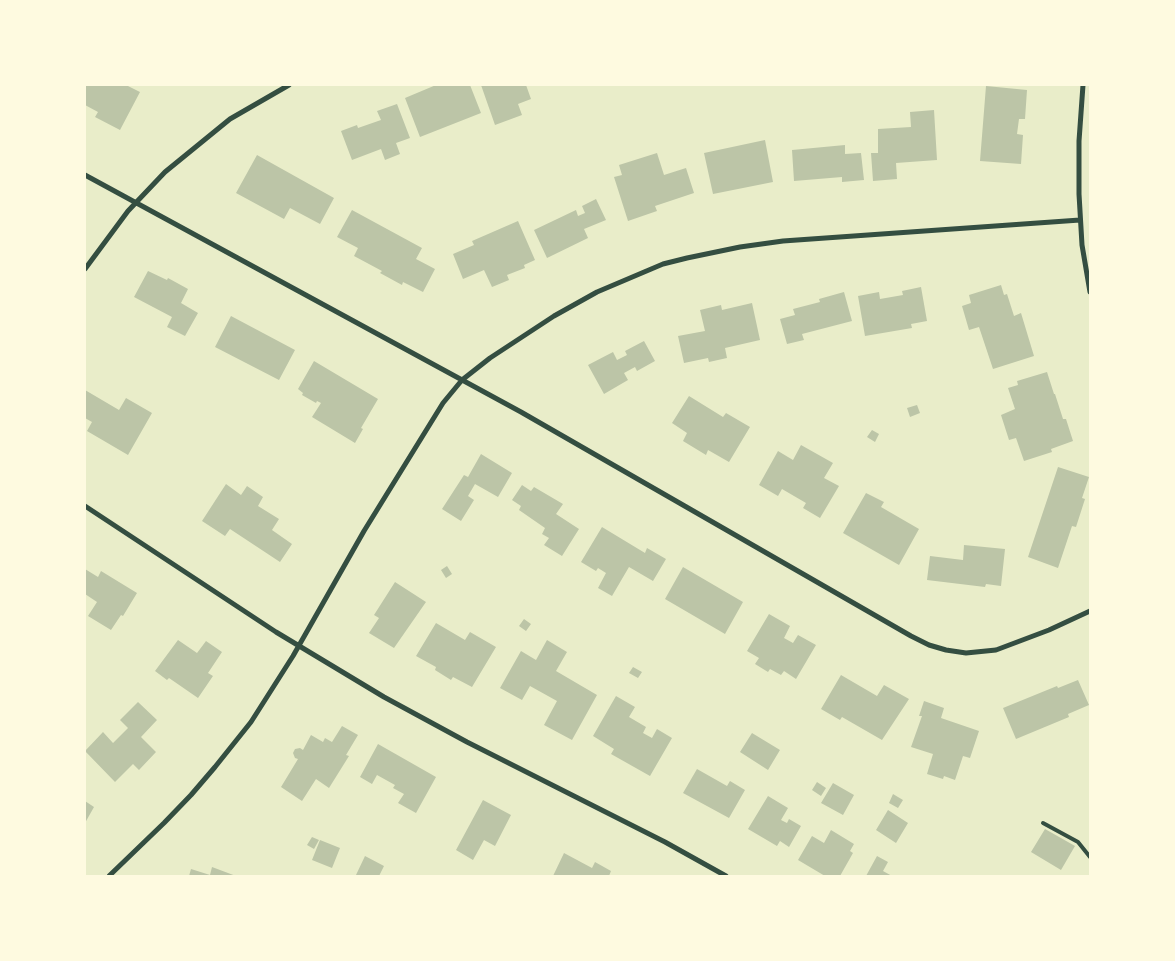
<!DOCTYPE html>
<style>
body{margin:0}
#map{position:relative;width:1175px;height:961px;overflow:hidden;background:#e9edc9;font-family:Cabin,sans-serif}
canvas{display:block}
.frame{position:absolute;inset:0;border:86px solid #fefae0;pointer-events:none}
</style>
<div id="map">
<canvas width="1175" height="961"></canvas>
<div class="frame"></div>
</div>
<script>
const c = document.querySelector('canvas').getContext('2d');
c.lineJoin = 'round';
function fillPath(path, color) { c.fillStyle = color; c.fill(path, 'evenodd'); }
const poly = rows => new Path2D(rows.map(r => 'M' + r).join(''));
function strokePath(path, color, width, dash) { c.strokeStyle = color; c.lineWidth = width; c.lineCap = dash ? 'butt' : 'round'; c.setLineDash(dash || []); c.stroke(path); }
fillPath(poly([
 [85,85,126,85,140,92,120,130,95,117,98,112,85,105],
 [436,85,470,85,481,113,420,137,405,98],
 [481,85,526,85,531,99,518,104,522,115,495,125],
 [986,86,1027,90,1025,119,1019,119,1017,134,1023,135,1021,164,980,161],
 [397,104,410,138,396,143,400,154,385,160,381,149,352,160,341,131,357,125,358,128,381,120,377,111],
 [934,110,937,160,896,163,897,179,873,181,871,153,878,153,878,129,911,127,910,112],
 [765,140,773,182,713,194,704,153],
 [845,145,845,154,861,153,864,180,842,182,842,177,794,181,792,150],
 [657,153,664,175,686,168,694,193,655,206,657,211,628,221,614,177,622,175,619,165],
 [257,155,334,198,320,224,290,208,284,219,236,193],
 [596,199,606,220,584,229,588,238,547,258,534,230,576,210,578,216,585,213,582,206],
 [352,210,422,248,416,259,435,269,423,292,403,282,402,285,380,273,382,271,354,256,358,248,337,237],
 [518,221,535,260,524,265,525,268,507,275,509,280,492,287,484,270,463,279,453,254,474,245,472,241],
 [148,271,167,280,168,278,188,289,181,303,198,313,185,336,167,327,172,317,134,297],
 [1001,285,1004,295,1007,294,1014,316,1021,313,1034,356,993,369,979,327,969,330,962,306,971,303,969,295],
 [921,287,927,321,911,324,912,328,865,336,858,296,879,292,880,299,903,295,902,291],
 [844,292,852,321,802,334,804,340,787,344,780,319,795,315,793,309,820,302,819,299],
 [752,303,760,340,725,348,727,358,709,362,708,358,684,363,678,336,705,331,700,310,721,305,722,310],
 [231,316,295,350,279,380,215,347],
 [644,341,655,361,637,371,635,367,624,373,628,380,604,394,588,365,613,352,617,360,627,355,625,351],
 [314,361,378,399,361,428,363,429,355,443,312,417,321,403,317,401,316,403,302,395,303,393,298,389],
 [1047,372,1054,394,1055,394,1063,419,1066,419,1073,441,1051,449,1052,452,1024,461,1016,438,1009,440,1001,415,1015,409,1008,388,1018,385,1017,381],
 [85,390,119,410,126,398,152,413,128,455,87,431,92,422,85,418],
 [689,396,723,417,726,413,750,427,729,462,708,450,706,455,683,441,687,433,672,423],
 [917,405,920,413,910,417,907,408],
 [872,430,879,434,875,442,867,437],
 [801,445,833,463,824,478,839,486,820,518,803,508,806,503,782,489,778,496,759,485,778,451,793,460],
 [481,454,512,473,498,497,475,484,468,496,474,500,461,521,442,509,464,475,468,477],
 [1058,467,1089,477,1082,498,1085,499,1076,527,1072,526,1058,568,1028,557],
 [226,484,241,495,247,486,263,497,258,506,279,519,272,530,292,544,280,562,230,529,225,536,202,521],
 [522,485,531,491,534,487,563,504,556,514,579,529,562,556,544,545,549,538,542,534,545,528,519,510,521,506,512,500],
 [866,493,884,502,881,507,919,529,899,565,843,533],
 [602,527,645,553,647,548,666,559,653,581,629,567,612,596,598,588,606,573,598,568,596,571,581,562],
 [964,545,1005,549,1001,586,986,584,985,587,927,580,930,556,963,560],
 [447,566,452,574,446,578,441,570],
 [683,567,743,602,725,634,665,599],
 [85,569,98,577,101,571,137,593,123,616,121,615,111,630,88,616,97,602,85,594],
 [395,582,426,602,394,648,369,633,379,618,374,615],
 [769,614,790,626,784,638,793,643,798,635,816,645,796,679,784,671,781,675,770,669,768,672,755,664,759,658,747,651],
 [524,619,531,624,526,631,519,626],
 [436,623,465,640,470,632,496,647,472,687,453,677,451,680,435,670,436,667,416,656],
 [178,640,197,653,206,641,222,652,208,673,213,676,198,698,169,678,167,680,155,671],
 [547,640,567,652,556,671,597,695,572,740,544,725,557,701,530,686,522,700,500,688,521,651,536,660],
 [633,667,642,672,638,678,629,673],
 [841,675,877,696,884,685,909,699,882,740,842,717,840,720,821,709],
 [1078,680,1089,705,1068,714,1069,717,1016,739,1003,708,1057,686,1058,688],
 [616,696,635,707,629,717,646,727,643,733,652,738,657,729,672,738,650,776,611,754,614,749,593,736],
 [924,701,944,708,941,718,979,731,970,758,963,756,955,780,944,776,943,779,927,774,933,754,911,747,922,716,919,716],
 [138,702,157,720,141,737,156,752,139,770,133,764,115,782,85,751,103,732,113,743,128,728,120,720],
 [342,726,358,735,346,755,349,756,329,788,316,779,302,801,281,787,298,759,295,758,293,753,295,749,300,748,303,750,311,735,323,742,325,738,332,742],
 [752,733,780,750,768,770,740,752],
 [378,744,436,777,416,813,398,803,404,794,393,788,395,785,377,775,372,784,360,777],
 [697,769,727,786,730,781,745,790,729,818,683,793],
 [817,782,826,788,821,796,812,790],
 [833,783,854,795,843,815,821,803],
 [893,794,903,800,898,808,889,803],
 [768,796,788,808,781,820,787,823,789,819,801,826,789,847,780,841,777,846,748,829],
 [483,800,511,815,495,846,484,840,473,860,456,850],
 [85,801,94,807,85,823],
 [888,810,908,823,896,843,876,830],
 [1045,829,1075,846,1061,870,1031,852],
 [831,830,854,844,850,851,853,853,840,876,825,876,798,860,812,836,824,843],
 [312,837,319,840,314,849,307,845],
 [320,840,340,848,332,868,312,860],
 [564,853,592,868,595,862,611,871,609,876,553,876],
 [365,856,384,866,379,876,356,875],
 [877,856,888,862,883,871,892,876,866,876],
 [212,867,236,876,189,876,191,869,210,875]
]), '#bcc5a7');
strokePath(poly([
 [1043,823,1078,842,1090,857]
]), '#344e41', 4);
strokePath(poly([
 [1083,85,1079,141,1079,194,1082,245,1090,292],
 [85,175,521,412,911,636,929,645,946,650,966,653,996,650,1049,630,1090,611],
 [85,269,128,211,165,172,230,119,289,85],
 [85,506,276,632,384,697,467,742,665,842,726,876],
 [109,876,164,823,191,795,215,767,251,722,293,656,364,531,443,403,462,380,490,358,554,316,597,292,663,264,687,258,740,247,783,241,1080,220]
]), '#344e41', 5);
</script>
